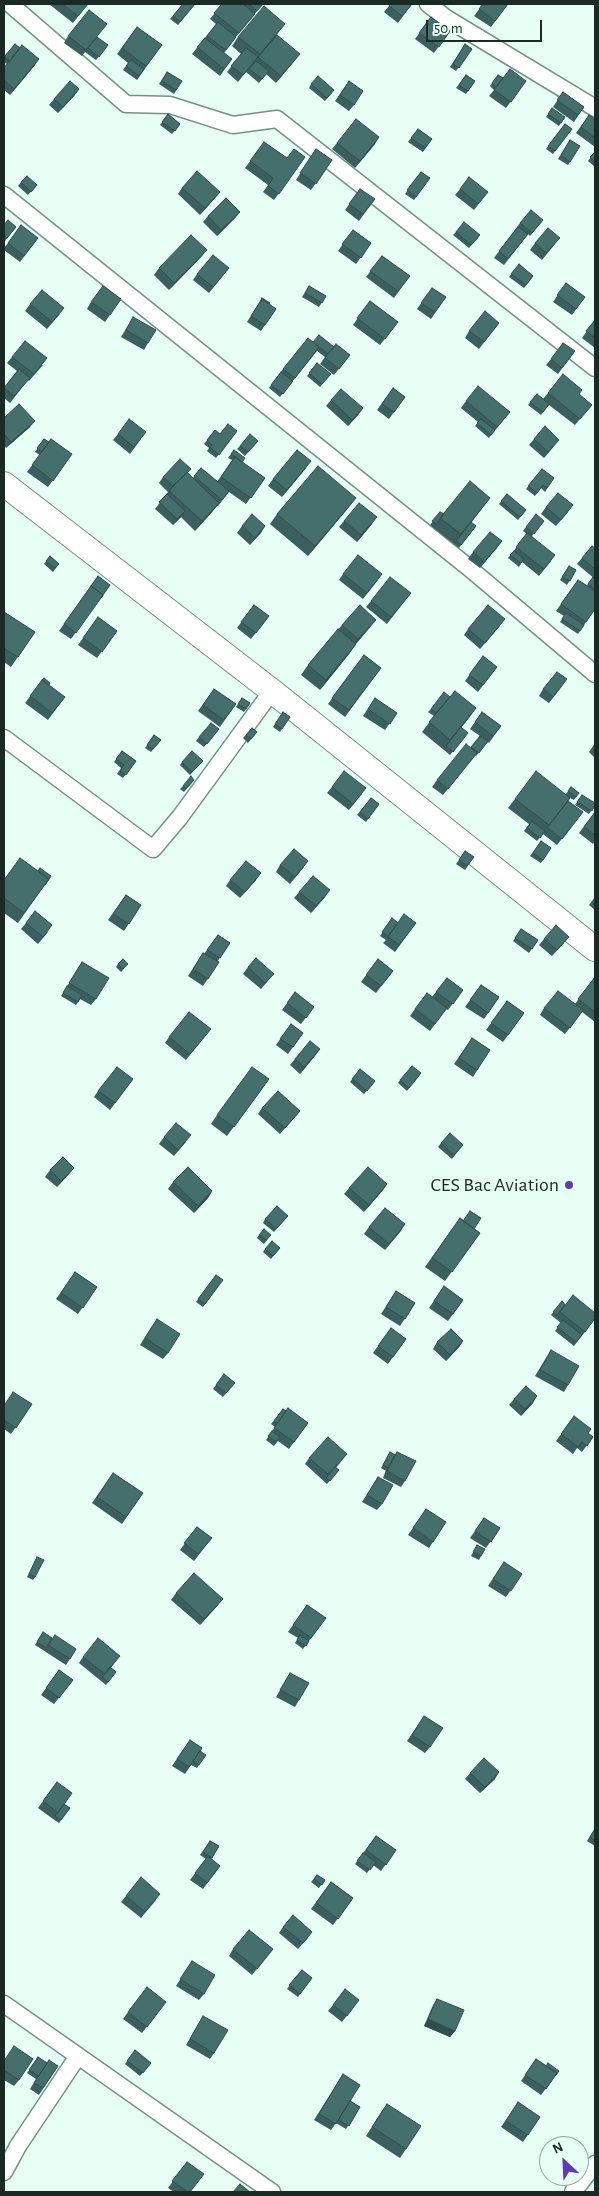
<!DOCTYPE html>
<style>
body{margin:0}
#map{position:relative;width:599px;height:2196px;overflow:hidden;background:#e6fef3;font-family:"Alegreya Sans",sans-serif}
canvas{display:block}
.frame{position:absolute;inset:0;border:5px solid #1b2a24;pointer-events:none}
.north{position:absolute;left:539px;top:2136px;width:50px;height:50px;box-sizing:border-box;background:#e6fef3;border:1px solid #95a9a0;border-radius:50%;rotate:335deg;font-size:14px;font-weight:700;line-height:20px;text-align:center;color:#1b2a24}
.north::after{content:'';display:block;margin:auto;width:18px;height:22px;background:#5c3bb3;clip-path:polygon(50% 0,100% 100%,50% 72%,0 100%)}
.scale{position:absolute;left:426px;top:20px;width:116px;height:22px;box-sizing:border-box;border:2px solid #1b2a24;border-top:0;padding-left:6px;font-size:15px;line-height:18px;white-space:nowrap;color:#1b2a24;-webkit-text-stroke:4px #e6fef3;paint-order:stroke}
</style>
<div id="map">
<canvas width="599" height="2196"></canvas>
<div class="frame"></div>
<div class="north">N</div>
<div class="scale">50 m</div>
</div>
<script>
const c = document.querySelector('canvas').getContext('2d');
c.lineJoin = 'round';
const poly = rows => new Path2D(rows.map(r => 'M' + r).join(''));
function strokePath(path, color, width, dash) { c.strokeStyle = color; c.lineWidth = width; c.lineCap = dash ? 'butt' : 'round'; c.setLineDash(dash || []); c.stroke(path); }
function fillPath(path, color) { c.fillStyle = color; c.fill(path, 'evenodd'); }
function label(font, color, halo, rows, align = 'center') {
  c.font = font + ' "Alegreya Sans",sans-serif'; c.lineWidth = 5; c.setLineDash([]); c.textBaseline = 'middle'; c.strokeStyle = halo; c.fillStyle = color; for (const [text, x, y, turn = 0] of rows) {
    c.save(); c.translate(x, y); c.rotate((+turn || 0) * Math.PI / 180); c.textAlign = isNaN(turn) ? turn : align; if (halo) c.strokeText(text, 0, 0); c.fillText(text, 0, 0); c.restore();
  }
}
const street = poly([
 [10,4,126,104,170,105,233,125,277,119,595,368],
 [428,4,446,18,595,108],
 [4,195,468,567,595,674],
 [4,738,153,849,180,817,272,691],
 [4,2004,272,2192],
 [4,2172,18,2146,78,2056],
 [573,2192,595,2164]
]);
const secondary = poly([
 [4,484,272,691,595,949]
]);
strokePath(street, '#6f9485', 19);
strokePath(secondary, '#6f9485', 26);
strokePath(street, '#fff', 16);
strokePath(secondary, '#fff', 24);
fillPath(poly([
 [49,4,88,4,73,23],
 [183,4,195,4,178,25,170,19],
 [222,4,263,4,236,37,224,53,232,59,220,76,192,54,216,24,210,19],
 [412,4,398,23,384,12,389,6],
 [483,4,508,4,491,27,474,16],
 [431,17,450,31,434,53,415,39],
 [137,27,162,45,137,80,123,70,128,63,117,54],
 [277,35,295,60,276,83,266,74,259,83,246,72,238,82,227,72,241,54,232,46,238,37],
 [68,36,97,37,108,45,96,60,85,52,82,56,64,43],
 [15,44,35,65,10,95,4,90,4,68,7,64,4,62,4,58],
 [465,44,472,49,456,71,450,67],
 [167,72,182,81,174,94,159,84],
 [466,75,475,81,466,94,456,88],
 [498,75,503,78,526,81,506,108,489,96,494,90,490,86],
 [349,81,354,105,349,111,335,101],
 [311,84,332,93,325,101,309,88],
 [79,89,74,96,58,113,49,105,54,99],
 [563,92,584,107,574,122,553,107],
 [552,108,565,117,559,126,546,117],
 [168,114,180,124,172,134,160,125],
 [589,115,595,119,595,147,576,133],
 [565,124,572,129,553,154,546,149],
 [418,129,432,139,423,152,408,142],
 [570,140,580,146,568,165,558,159],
 [264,142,287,158,305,157,274,200,263,192,268,185,245,168],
 [337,143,375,144,355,168,332,149],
 [316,149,332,160,311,190,296,180],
 [594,153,595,154,595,167,588,161],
 [421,172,430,178,414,200,405,194],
 [21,182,37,185,28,195,18,186],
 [182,188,220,192,215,198,200,215,178,194],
 [360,189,375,199,359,221,345,210],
 [460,189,488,192,474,210,455,195],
 [240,212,235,218,217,236,203,222,208,216],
 [543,220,530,236,528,234,504,265,494,258,520,223],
 [4,225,16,227,5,241,4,240],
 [353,230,371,243,356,264,338,251],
 [456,232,478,238,469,248,453,235],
 [38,238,20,262,4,250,4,248,8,243],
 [535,243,555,244,542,260,530,250],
 [202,256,169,290,154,275,159,268],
 [382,256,410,276,394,298,366,277],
 [519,264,533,276,524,288,509,277],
 [229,268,209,293,193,280,197,274],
 [566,283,585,297,572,315,553,302],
 [309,286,326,296,319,307,302,297],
 [432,288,446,297,431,319,417,309],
 [262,298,276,309,261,331,247,322],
 [121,299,105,322,87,309,91,302],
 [370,301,398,322,380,345,353,325],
 [30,304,60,314,47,329,25,311],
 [133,317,148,343,144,350,121,337],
 [595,320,595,348,582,338],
 [499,323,479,349,465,338,469,331],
 [313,342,345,361,334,375,320,364,325,357,317,351,280,397,269,388,283,369],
 [575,351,558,374,546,365,551,359],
 [12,357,43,365,29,381,28,380,10,403,4,398,4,388,17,371,7,363],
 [317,363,328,377,320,387,307,376],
 [393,388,405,397,389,419,377,410],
 [548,393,579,395,592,405,575,425,549,405,541,415,528,405,537,394,543,399],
 [331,400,363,408,358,415,348,426,326,406],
 [466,401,510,412,489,438,475,426,478,422,461,408],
 [4,418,30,427,6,448,4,445],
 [215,430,220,434,237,431,216,458,207,451,209,448,204,444],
 [118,434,141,439,130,454,113,440],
 [44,439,49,442,72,454,48,487,27,472,40,455,35,452],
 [534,439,554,446,544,458,529,445],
 [258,441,245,456,237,449,240,446],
 [234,450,242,462,265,478,246,504,229,492,218,506,217,506,212,512,195,531,181,517,173,525,155,509,168,492,159,483,163,477,187,473,193,478,201,468,217,482,232,460,228,458],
 [306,468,282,497,268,486,273,479],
 [542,469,554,478,545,492,541,488,535,496,526,489],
 [507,494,526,510,518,520,499,504],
 [490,498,471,523,476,526,459,548,430,525,440,512,444,514],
 [349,507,308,556,270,524,277,514],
 [546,507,568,512,556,526,541,514],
 [344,521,372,524,357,542,339,527],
 [544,521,532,536,551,561,539,576,522,562,519,567,508,558,527,534,523,531,526,527],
 [242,526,265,526,250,545,237,533],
 [502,541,480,568,468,559,473,552],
 [595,548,595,579,577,564,582,558],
 [50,556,59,564,53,572,44,564],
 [569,566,576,570,567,585,560,580],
 [343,574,378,580,363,599,339,580],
 [98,576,110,585,71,639,59,631],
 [595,579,595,609,578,634,560,622,564,616,556,611,578,580,587,586,588,584],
 [411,593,387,624,366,607,371,601],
 [254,605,269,616,251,639,237,628],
 [4,612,35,632,11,667,4,662],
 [98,617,117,631,97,658,78,645],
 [342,625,371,626,356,644,349,654,320,690,301,675,308,665],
 [500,626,480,649,464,635,468,629],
 [364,655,381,668,345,717,328,704],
 [483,656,497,667,478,692,465,681],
 [44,678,49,685,65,697,48,720,25,703],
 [563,685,549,703,539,696,543,689],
 [214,689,236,704,220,727,198,711],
 [450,697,476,708,461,728,465,736,450,755,422,732,434,716,428,712,431,709],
 [242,698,250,703,244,712,236,707],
 [375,698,397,713,385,730,363,716],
 [283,712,290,717,280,732,273,727],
 [482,712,501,726,489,743,488,742,476,756,475,755,443,795,432,787,437,780,471,748,480,736,470,729],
 [252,728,257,732,248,743,243,738],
 [219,729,204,747,196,741,199,737],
 [154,735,161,740,151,752,145,748],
 [595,743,595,758,589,752],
 [122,751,136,761,123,778,117,774,121,768,114,762],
 [182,762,200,764,190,775,180,765],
 [194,780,184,792,180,789,183,786],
 [332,787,362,794,349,810,327,793],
 [571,787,579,793,574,800,570,798,568,801,583,812,557,845,543,834,537,841,524,831,529,824,508,808,515,799,566,794],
 [582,795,595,805,589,814,575,805],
 [371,798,379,804,366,822,357,815],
 [595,812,595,841,593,844,579,833],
 [541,841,551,848,541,863,530,856],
 [465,851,474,857,465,870,456,864],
 [280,865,304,867,290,884,276,872],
 [38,871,51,876,18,923,4,913,4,880],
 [230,880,256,880,240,898,226,886],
 [299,892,325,897,311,913,294,898],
 [126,895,141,905,124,931,108,920],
 [595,897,595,910,589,905],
 [392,918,398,923,416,923,395,952,383,943,386,940,380,936],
 [26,923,48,932,38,944,21,929],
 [521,929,538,940,529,953,513,941],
 [218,935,230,943,217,962,219,962,203,986,188,976,203,953,204,954],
 [544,939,564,943,552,956,539,945],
 [378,959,393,971,376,993,361,982],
 [82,962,96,999,91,1005,80,999,76,1005,61,996],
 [118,964,128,964,121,972,116,967],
 [248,967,274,974,261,989,243,974],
 [595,977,595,1022,582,1012,565,1034,540,1015,544,1008,575,1004],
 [447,978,463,990,448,1010,446,1009,430,1031,410,1016,415,1009,432,997],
 [481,985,499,997,484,1019,465,1007],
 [295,992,314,1007,301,1024,282,1010],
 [507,1001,524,1013,503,1042,486,1030],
 [291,1024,303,1033,288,1054,276,1045],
 [206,1035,186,1060,165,1043,169,1037],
 [472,1038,490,1050,473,1077,454,1064],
 [320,1049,300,1074,290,1065,295,1059],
 [360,1069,372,1085,364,1094,350,1082],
 [419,1076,407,1091,398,1083,400,1080],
 [133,1079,110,1110,94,1097,98,1091],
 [262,1089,227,1136,211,1124,217,1115],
 [262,1108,300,1111,295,1117,280,1134,258,1114],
 [164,1137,186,1142,174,1156,159,1144],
 [441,1143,463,1145,452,1159,438,1147],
 [74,1168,69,1174,57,1187,45,1177,50,1170],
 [173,1182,212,1191,208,1198,194,1213,168,1189],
 [387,1184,383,1190,364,1212,344,1194,349,1188],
 [288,1216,274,1232,263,1223,265,1219],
 [460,1218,480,1233,445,1281,425,1267],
 [405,1224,385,1250,364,1234,369,1227],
 [259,1235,271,1235,264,1244,257,1238],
 [280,1248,271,1259,263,1252,265,1249],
 [75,1272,97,1287,78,1314,56,1299],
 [216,1275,223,1280,203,1307,196,1302],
 [444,1286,463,1300,448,1321,429,1308],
 [396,1291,415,1303,400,1326,381,1314],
 [562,1301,565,1305,595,1319,574,1346,555,1331,561,1323,551,1315],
 [152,1326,168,1353,163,1359,140,1345],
 [391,1328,406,1339,388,1364,373,1353],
 [463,1341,459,1347,446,1361,433,1349,437,1342],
 [551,1350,568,1385,564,1392,535,1376],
 [224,1374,232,1386,223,1397,213,1389],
 [514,1399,533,1403,521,1416,509,1405],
 [32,1404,11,1434,4,1429,4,1405],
 [283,1409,286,1411,308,1423,289,1449,278,1441,274,1446,266,1440,275,1427,271,1424],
 [574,1416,588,1433,593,1437,582,1452,577,1448,573,1454,556,1441],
 [390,1452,395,1455,397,1452,405,1481,401,1487,383,1478,386,1470,386,1471,381,1468],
 [347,1454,336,1468,339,1470,327,1484,305,1464,309,1458],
 [113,1473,143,1493,122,1524,92,1503],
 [378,1477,382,1504,377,1510,362,1502],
 [426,1509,446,1522,429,1548,408,1535],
 [484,1518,500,1528,486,1548,470,1538],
 [197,1527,212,1538,194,1561,180,1550],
 [477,1545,481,1556,479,1560,471,1556],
 [37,1557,35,1577,33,1580,27,1577],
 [504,1562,522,1574,506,1597,488,1586],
 [176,1593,218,1605,200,1625,171,1600],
 [307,1605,326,1618,303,1649,295,1643,298,1638,288,1632],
 [43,1632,52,1638,76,1649,66,1665,35,1645],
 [83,1657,115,1662,111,1668,116,1672,106,1685,79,1663],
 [59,1670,73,1680,54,1704,41,1695],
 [290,1673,299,1700,295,1707,276,1697],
 [424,1716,430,1747,425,1753,407,1741],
 [190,1740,200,1751,199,1765,197,1768,191,1765,185,1774,172,1766],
 [470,1773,495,1779,480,1793,465,1779],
 [57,1782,64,1804,70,1808,59,1823,53,1819,54,1818,53,1819,38,1808],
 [595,1828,595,1846,587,1841],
 [376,1836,396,1850,381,1871,373,1865,367,1873,355,1864],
 [210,1841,219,1846,211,1859,220,1866,203,1889,190,1880,206,1859,200,1855],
 [317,1875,325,1880,319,1888,311,1882],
 [331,1882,353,1898,333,1925,311,1909],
 [126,1896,156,1900,141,1918,121,1902],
 [283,1927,308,1938,298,1949,279,1933],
 [233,1949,273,1949,252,1975,229,1956],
 [192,1961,204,1994,199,2000,176,1986],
 [302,1970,312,1978,298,1997,287,1989],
 [437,1999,455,2031,450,2037,424,2026,433,2005],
 [359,2000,342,2022,328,2011,333,2005],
 [161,2008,142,2033,123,2019,128,2012],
 [203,2016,214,2053,210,2059,186,2045],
 [135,2050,151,2063,140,2076,125,2064],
 [38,2057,47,2063,58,2066,39,2095,30,2089,36,2079,27,2073],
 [536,2059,546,2066,559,2071,541,2095,521,2081],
 [4,2061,19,2080,14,2086,4,2080],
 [343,2074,350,2101,360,2107,346,2129,336,2123,331,2130,314,2120],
 [518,2102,540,2117,523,2142,501,2127],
 [384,2108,406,2149,400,2158,366,2136],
 [187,2162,191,2192,174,2192,168,2188]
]), '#3a5f5e');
fillPath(poly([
 [300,54,295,60,276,83,281,76],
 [39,59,35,65,10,95,14,89],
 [79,89,74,96,58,113,63,107],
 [379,137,375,144,355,168,360,161],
 [220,192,215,198,200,215,205,208],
 [240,212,235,218,217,236,221,230],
 [207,250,202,256,169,290,174,283],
 [363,408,358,415,348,426,352,420],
 [35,421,30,427,6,448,11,442],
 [559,440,544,458,548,452],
 [311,461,306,468,282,497,287,490],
 [356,498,349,507,308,556,315,546],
 [490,498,483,507,454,544,461,534],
 [219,503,212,512,195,531,202,521],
 [185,511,181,517,173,525,177,519],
 [377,517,372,524,357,542,361,535],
 [265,526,261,533,250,545,255,538],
 [502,541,497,548,480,568,484,562],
 [376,620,371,626,354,646,358,639],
 [356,644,349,654,320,690,326,680],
 [476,708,469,718,446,746,450,740],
 [261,873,256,880,240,898,245,892],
 [330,890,325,897,311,913,316,906],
 [320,1049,315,1056,300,1074,304,1067],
 [74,1168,69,1174,57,1187,61,1181],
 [387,1184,383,1190,364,1212,369,1205],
 [212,1191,208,1198,194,1213,198,1206],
 [405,1224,401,1231,385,1250,389,1244],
 [463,1341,459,1347,446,1361,450,1355],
 [537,1396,533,1403,521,1416,525,1409],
 [223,1599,218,1605,200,1625,204,1619],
 [499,1772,495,1779,480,1793,485,1787],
 [428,2019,455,2031,450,2037,424,2026]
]), '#304e4c');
const building = poly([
 [62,4,88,4,78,16,62,4],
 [183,4,195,4,180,22,173,16,183,4],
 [222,4,243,4,255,14,239,33,214,13,222,4],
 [249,4,263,4,257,11,249,4],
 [390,4,412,4,402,16,389,6,390,4],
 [483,4,508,4,495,21,479,9,483,4],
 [264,6,285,24,260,54,238,37,264,6],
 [89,10,107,24,86,50,68,36,89,10],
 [431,17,450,31,439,47,419,33,431,17],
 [218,22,236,37,226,50,207,36,218,22],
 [137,27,162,45,146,66,122,48,137,27],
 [277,35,300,54,281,76,258,57,243,75,231,66,246,48,258,57,277,35],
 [97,37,108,45,99,57,88,48,97,37],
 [205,38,232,59,224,69,197,47,205,38],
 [15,44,20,48,10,61,4,57,15,44],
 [465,44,472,49,459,68,453,64,465,44],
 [22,45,39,59,14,89,4,80,4,68,22,45],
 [131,60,144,69,139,76,126,66,131,60],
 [256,61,269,71,262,79,249,69,256,61],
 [510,69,526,81,511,102,494,90,510,69],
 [167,72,182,81,176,90,162,81,167,72],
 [466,75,475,81,468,91,459,85,466,75],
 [498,75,503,78,496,87,492,83,498,75],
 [318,76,334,90,327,98,311,84,318,76],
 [70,81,79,89,63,107,54,99,70,81],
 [349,81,363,91,354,105,340,95,349,81],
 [563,92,584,107,578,115,557,100,563,92],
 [552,108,565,117,561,123,548,114,552,108],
 [168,114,180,124,175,131,162,122,168,114],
 [589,115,595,119,595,138,581,127,589,115],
 [356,119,379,137,360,161,337,143,356,119],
 [565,124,572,129,555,151,548,146,565,124],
 [418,129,432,139,425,148,411,138,418,129],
 [570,140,580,146,570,162,561,155,570,140],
 [264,142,287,158,294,149,305,157,279,194,268,186,273,178,250,161,264,142],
 [316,149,332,160,316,184,300,173,316,149],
 [594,153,595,154,595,162,590,157,594,153],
 [197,171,220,192,205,208,182,188,197,171],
 [421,172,430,178,416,197,407,190,421,172],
 [27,176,37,185,31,192,21,182,27,176],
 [469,177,488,192,478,204,460,189,469,177],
 [360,189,375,199,363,214,349,204,360,189],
 [226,198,240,212,221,230,208,216,226,198],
 [531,210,543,220,532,233,520,223,531,210],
 [8,220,16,227,7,238,4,235,4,225,8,220],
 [464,222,480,235,471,245,456,232,464,222],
 [21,225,38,238,24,256,8,243,21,225],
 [518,227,528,234,508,259,499,251,518,227],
 [548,228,560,238,546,253,535,243,548,228],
 [353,230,371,243,361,258,342,244,353,230],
 [191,235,207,250,174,283,159,268,191,235],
 [213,255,229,268,213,287,197,274,213,255],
 [382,256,410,276,398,291,370,271,382,256],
 [519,264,533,276,526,285,511,274,519,264],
 [566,283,585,297,576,309,557,295,566,283],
 [103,286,121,299,110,315,91,302,103,286],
 [309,286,326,296,322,303,305,293,309,286],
 [432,288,446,297,435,312,421,303,432,288],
 [42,290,64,308,52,322,30,304,42,290],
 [262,298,270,303,269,304,262,299,260,303,262,298],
 [262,299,276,309,265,325,251,316,262,299],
 [370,301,398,322,385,339,357,318,370,301],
 [485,311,499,323,484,342,469,331,485,311],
 [133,317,156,330,148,343,126,330,133,317],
 [595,320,595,338,586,331,595,320],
 [319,335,334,347,328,354,313,342,319,335],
 [308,338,319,347,295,378,283,369,308,338],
 [25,341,47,358,34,374,12,357,25,341],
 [563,343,575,351,562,368,551,359,563,343],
 [336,344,350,355,339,369,325,358,336,344],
 [317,363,331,374,322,384,309,373,317,363],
 [19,369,30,378,14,396,4,388,19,369],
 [281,372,293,381,283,394,271,385,281,372],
 [563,374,582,390,579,394,592,405,580,419,548,393,563,374],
 [478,386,510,412,497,427,466,401,478,386],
 [393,388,405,397,394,412,382,404,393,388],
 [341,389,363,408,352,420,331,400,341,389],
 [537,394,549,404,543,412,530,402,537,394],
 [19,404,35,421,11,442,4,434,4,418,19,404],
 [129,419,146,432,134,447,118,434,129,419],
 [481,419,495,430,491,435,477,423,481,419],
 [228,424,237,431,219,455,210,447,212,445,207,440,215,430,220,434,228,424],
 [545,426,559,440,548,452,534,439,545,426],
 [250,434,258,441,248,452,240,446,250,434],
 [44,439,49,442,42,452,37,448,44,439],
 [51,439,72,454,53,481,32,465,51,439],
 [234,450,245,458,242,462,231,454,234,450],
 [297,450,311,461,287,490,273,479,297,450],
 [235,457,265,478,251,498,221,477,235,457],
 [180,459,191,469,173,486,163,477,180,459],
 [318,466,356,498,315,546,277,514,318,466],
 [201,468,229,491,222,500,194,476,201,468],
 [542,469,554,478,547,488,543,485,537,493,528,486,542,469],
 [187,472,219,503,202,521,169,491,187,472],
 [470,481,490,498,461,534,440,518,470,481],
 [558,493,573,505,561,520,546,507,558,493],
 [167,494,185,511,177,519,159,502,167,494],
 [507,494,526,510,520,517,501,501,507,494],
 [359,503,377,517,361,535,344,521,359,503],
 [440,512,444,514,436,524,432,521,440,512],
 [252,514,265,526,255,538,242,526,252,514],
 [536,514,544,521,534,534,526,527,536,514],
 [471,522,476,526,461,545,456,541,471,522],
 [490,532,502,541,484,562,473,552,490,532],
 [527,533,555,555,544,569,516,547,527,533],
 [592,546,595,548,595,569,582,558,592,546],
 [514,551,524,559,521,563,510,555,514,551],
 [358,555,382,574,367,593,343,574,358,555],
 [50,556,59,564,55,568,46,561,50,556],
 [569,566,576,570,570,581,562,577,569,566],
 [98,576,110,585,101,598,103,595,91,586,98,576],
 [390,577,411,593,391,617,371,601,390,577],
 [593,577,595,579,595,589,588,584,593,577],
 [578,580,595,591,595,609,586,622,561,604,578,580],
 [91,586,103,595,76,633,64,624,91,586],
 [254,605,269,616,256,633,241,622,254,605],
 [360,605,376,620,358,639,342,625,360,605],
 [488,605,505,619,485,643,468,629,488,605],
 [4,612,35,632,18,657,4,648,4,612],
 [566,613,584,625,580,631,562,619,566,613],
 [98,617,117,631,102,652,83,638,98,617],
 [338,629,356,644,326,680,308,665,338,629],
 [364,655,381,668,349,710,332,698,364,655],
 [483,656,497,667,483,685,469,675,483,656],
 [557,672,567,679,553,697,543,689,557,672],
 [44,678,50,683,49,685,42,680,44,678],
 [42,680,65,697,52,713,30,696,42,680],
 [214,689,236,704,224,720,203,705,214,689],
 [455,691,476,708,450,740,429,722,455,691],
 [444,692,450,697,436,713,431,709,444,692],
 [242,698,250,703,246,709,238,704,242,698],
 [375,698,397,713,390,724,368,709,375,698],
 [283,712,290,717,282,729,275,724,283,712],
 [482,712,501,726,493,736,475,722,482,712],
 [211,723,219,729,207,744,199,737,211,723],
 [461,727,468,733,453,752,446,746,461,727],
 [252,728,257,732,251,739,246,735,252,728],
 [154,735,161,740,153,749,147,745,154,735],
 [480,736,488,741,479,753,471,747,480,736],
 [466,744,477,753,448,789,437,780,466,744],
 [122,751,136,761,126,775,120,771,124,765,116,759,122,751],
 [192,751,203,761,192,772,182,762,192,751],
 [344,771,366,788,353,804,332,787,344,771],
 [536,771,570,798,549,825,515,799,536,771],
 [191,776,194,780,186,789,183,786,191,776],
 [571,787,579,793,576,797,568,791,571,787],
 [582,795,595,803,595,805,592,811,577,802,582,795],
 [371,798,379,804,368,819,360,812,371,798],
 [568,801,583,812,562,839,547,828,568,801],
 [595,812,595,835,584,827,595,812],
 [532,821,545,831,540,838,527,828,532,821],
 [541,841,551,848,543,860,533,853,541,841],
 [294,849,308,861,295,877,280,865,294,849],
 [465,851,474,857,467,866,459,860,465,851],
 [20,858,49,879,24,913,4,898,4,880,20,858],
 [246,861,261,873,245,892,230,880,246,861],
 [40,868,51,876,45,885,49,879,38,871,40,868],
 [313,876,330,890,316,906,299,892,313,876],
 [126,895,141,905,129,924,113,914,126,895],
 [35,911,52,925,43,937,26,923,35,911],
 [404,914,416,923,399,945,388,937,404,914],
 [392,918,398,923,388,936,382,932,392,918],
 [556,925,569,937,557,950,544,939,556,925],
 [521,929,538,940,532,949,515,938,521,929],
 [218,935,230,943,220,958,207,950,218,935],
 [203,953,219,962,208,979,193,969,203,953],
 [256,958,274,974,265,983,248,967,256,958],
 [123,959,128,964,123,969,118,964,123,959],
 [378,959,393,971,381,986,366,975,378,959],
 [82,962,109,978,96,999,69,983,82,962],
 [595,977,595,1012,578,999,595,977],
 [447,978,463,990,453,1004,436,992,447,978],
 [481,985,499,997,488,1013,470,1000,481,985],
 [67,986,82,995,78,1002,63,993,67,986],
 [558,991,583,1010,570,1028,544,1008,558,991],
 [295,992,314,1007,306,1018,287,1003,295,992],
 [427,993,447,1008,435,1024,415,1009,427,993],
 [507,1001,524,1013,508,1035,491,1023,507,1001],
 [189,1012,211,1029,190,1054,169,1037,189,1012],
 [291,1024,303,1033,293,1047,280,1039,291,1024],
 [472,1038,490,1050,477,1070,459,1058,472,1038],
 [310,1041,320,1049,304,1067,295,1059,310,1041],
 [412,1066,421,1073,409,1088,400,1080,412,1066],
 [117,1067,133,1079,115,1103,98,1091,117,1067],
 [252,1067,269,1079,234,1127,217,1115,252,1067],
 [360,1069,375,1081,367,1091,352,1079,360,1069],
 [278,1091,300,1111,285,1128,262,1108,278,1091],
 [176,1123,191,1135,178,1150,164,1137,176,1123],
 [450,1133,463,1145,454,1155,441,1143,450,1133],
 [63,1157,74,1168,61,1181,50,1170,63,1157],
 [188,1167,212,1191,198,1206,173,1182,188,1167],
 [368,1167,387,1184,369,1205,349,1188,368,1167],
 [277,1206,288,1216,276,1229,265,1219,277,1206],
 [385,1208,405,1224,389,1244,369,1227,385,1208],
 [470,1211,481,1218,474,1229,463,1221,470,1211],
 [460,1218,480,1233,452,1272,432,1258,460,1218],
 [264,1229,271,1235,266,1240,259,1235,264,1229],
 [272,1241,280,1248,273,1256,265,1249,272,1241],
 [75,1272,97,1287,83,1308,61,1293,75,1272],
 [216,1275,223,1280,205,1304,198,1299,216,1275],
 [444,1286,463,1300,453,1314,434,1301,444,1286],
 [396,1291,415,1303,405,1319,386,1307,396,1291],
 [573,1295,595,1313,595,1318,585,1332,560,1312,573,1295],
 [562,1301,565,1305,557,1315,553,1312,562,1301],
 [157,1319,180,1334,168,1353,145,1338,157,1319],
 [563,1320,582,1335,576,1342,557,1327,563,1320],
 [391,1328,406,1339,393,1357,378,1346,391,1328],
 [451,1329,463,1341,450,1355,437,1342,451,1329],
 [551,1350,579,1366,568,1385,540,1370,551,1350],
 [224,1374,235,1383,226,1393,216,1385,224,1374],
 [526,1386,537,1396,525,1409,514,1399,526,1386],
 [13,1392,32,1404,16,1428,4,1420,4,1406,13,1392],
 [288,1408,308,1423,294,1442,274,1428,288,1408],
 [283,1409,286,1411,277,1424,274,1421,283,1409],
 [574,1416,591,1429,588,1433,593,1437,587,1446,582,1442,578,1447,561,1434,574,1416],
 [272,1431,280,1437,276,1442,268,1436,272,1431],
 [328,1437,347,1454,328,1474,309,1458,328,1437],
 [390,1452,395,1455,388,1468,383,1465,390,1452],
 [397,1452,416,1461,405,1481,387,1471,397,1452],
 [335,1467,339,1470,330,1481,326,1478,335,1467],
 [113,1473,143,1493,126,1517,97,1497,113,1473],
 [378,1477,393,1485,382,1504,367,1495,378,1477],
 [426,1509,446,1522,433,1542,413,1528,426,1509],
 [484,1518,500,1528,491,1542,475,1531,484,1518],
 [197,1527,212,1538,198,1554,184,1543,197,1527],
 [477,1545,485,1549,481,1556,473,1552,477,1545],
 [37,1557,44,1560,35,1577,29,1574,37,1557],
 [504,1562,522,1574,511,1591,493,1579,504,1562],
 [194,1573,223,1599,204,1619,176,1593,194,1573],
 [307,1605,326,1618,311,1638,293,1625,307,1605],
 [43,1632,52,1638,46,1648,37,1642,43,1632],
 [55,1635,76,1649,70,1659,48,1645,55,1635],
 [300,1635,309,1641,306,1646,297,1640,300,1635],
 [98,1638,120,1656,105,1674,83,1657,98,1638],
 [110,1667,116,1672,108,1682,102,1677,110,1667],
 [59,1670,73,1680,59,1698,46,1688,59,1670],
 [290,1673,309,1683,299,1700,280,1690,290,1673],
 [424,1716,443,1728,430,1747,412,1735,424,1716],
 [190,1740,202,1748,189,1767,177,1759,190,1740],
 [200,1751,206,1755,199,1765,193,1761,200,1751],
 [484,1758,499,1772,485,1787,470,1773,484,1758],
 [57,1782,72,1793,58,1813,43,1801,57,1782],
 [64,1804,70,1808,61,1820,55,1816,64,1804],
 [595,1829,595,1841,590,1837,595,1829],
 [376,1836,396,1850,386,1865,366,1850,376,1836],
 [210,1841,219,1846,212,1858,203,1852,210,1841],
 [363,1853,376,1862,370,1870,357,1861,363,1853],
 [208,1856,220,1866,207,1883,195,1873,208,1856],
 [317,1875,325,1880,322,1885,314,1879,317,1875],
 [141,1877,160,1894,145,1912,126,1896,141,1877],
 [331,1882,353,1898,338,1919,316,1903,331,1882],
 [293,1915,312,1932,303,1943,283,1927,293,1915],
 [249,1930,273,1949,257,1969,233,1949,249,1930],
 [192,1961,215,1975,204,1994,180,1979,192,1961],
 [302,1970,312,1978,300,1994,289,1985,302,1970],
 [147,1987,166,2002,147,2027,128,2012,147,1987],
 [345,1989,359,2000,347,2016,333,2005,345,1989],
 [437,1999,464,2010,455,2031,428,2019,437,1999],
 [203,2016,228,2030,214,2053,190,2039,203,2016],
 [14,2046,33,2059,19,2080,4,2070,4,2061,14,2046],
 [135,2050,151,2063,143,2073,127,2061,135,2050],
 [38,2057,47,2063,39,2076,29,2070,38,2057],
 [536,2059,557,2073,546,2089,525,2075,536,2059],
 [49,2060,58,2066,43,2088,34,2083,49,2060],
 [548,2063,559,2071,555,2076,557,2073,546,2066,548,2063],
 [343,2074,360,2085,336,2124,319,2114,343,2074],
 [350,2101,360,2107,349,2126,338,2120,350,2101],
 [518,2102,540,2117,528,2135,506,2121,518,2102],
 [387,2104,421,2126,406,2149,372,2127,387,2104],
 [187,2162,204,2174,190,2192,188,2192,172,2181,187,2162],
 [240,2184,250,2192,233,2192,240,2184]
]);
fillPath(building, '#446f6d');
strokePath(building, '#304e4c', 1);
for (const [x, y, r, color] of [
 [569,1185,5,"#5c3bb3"]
]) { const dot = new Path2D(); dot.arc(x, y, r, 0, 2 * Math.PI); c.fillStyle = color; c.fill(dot); strokePath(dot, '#e6fef3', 2); }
label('20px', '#1b2a24', '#e6fef3', [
 ["CES Bac Aviation",559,1185]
], 'right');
</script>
